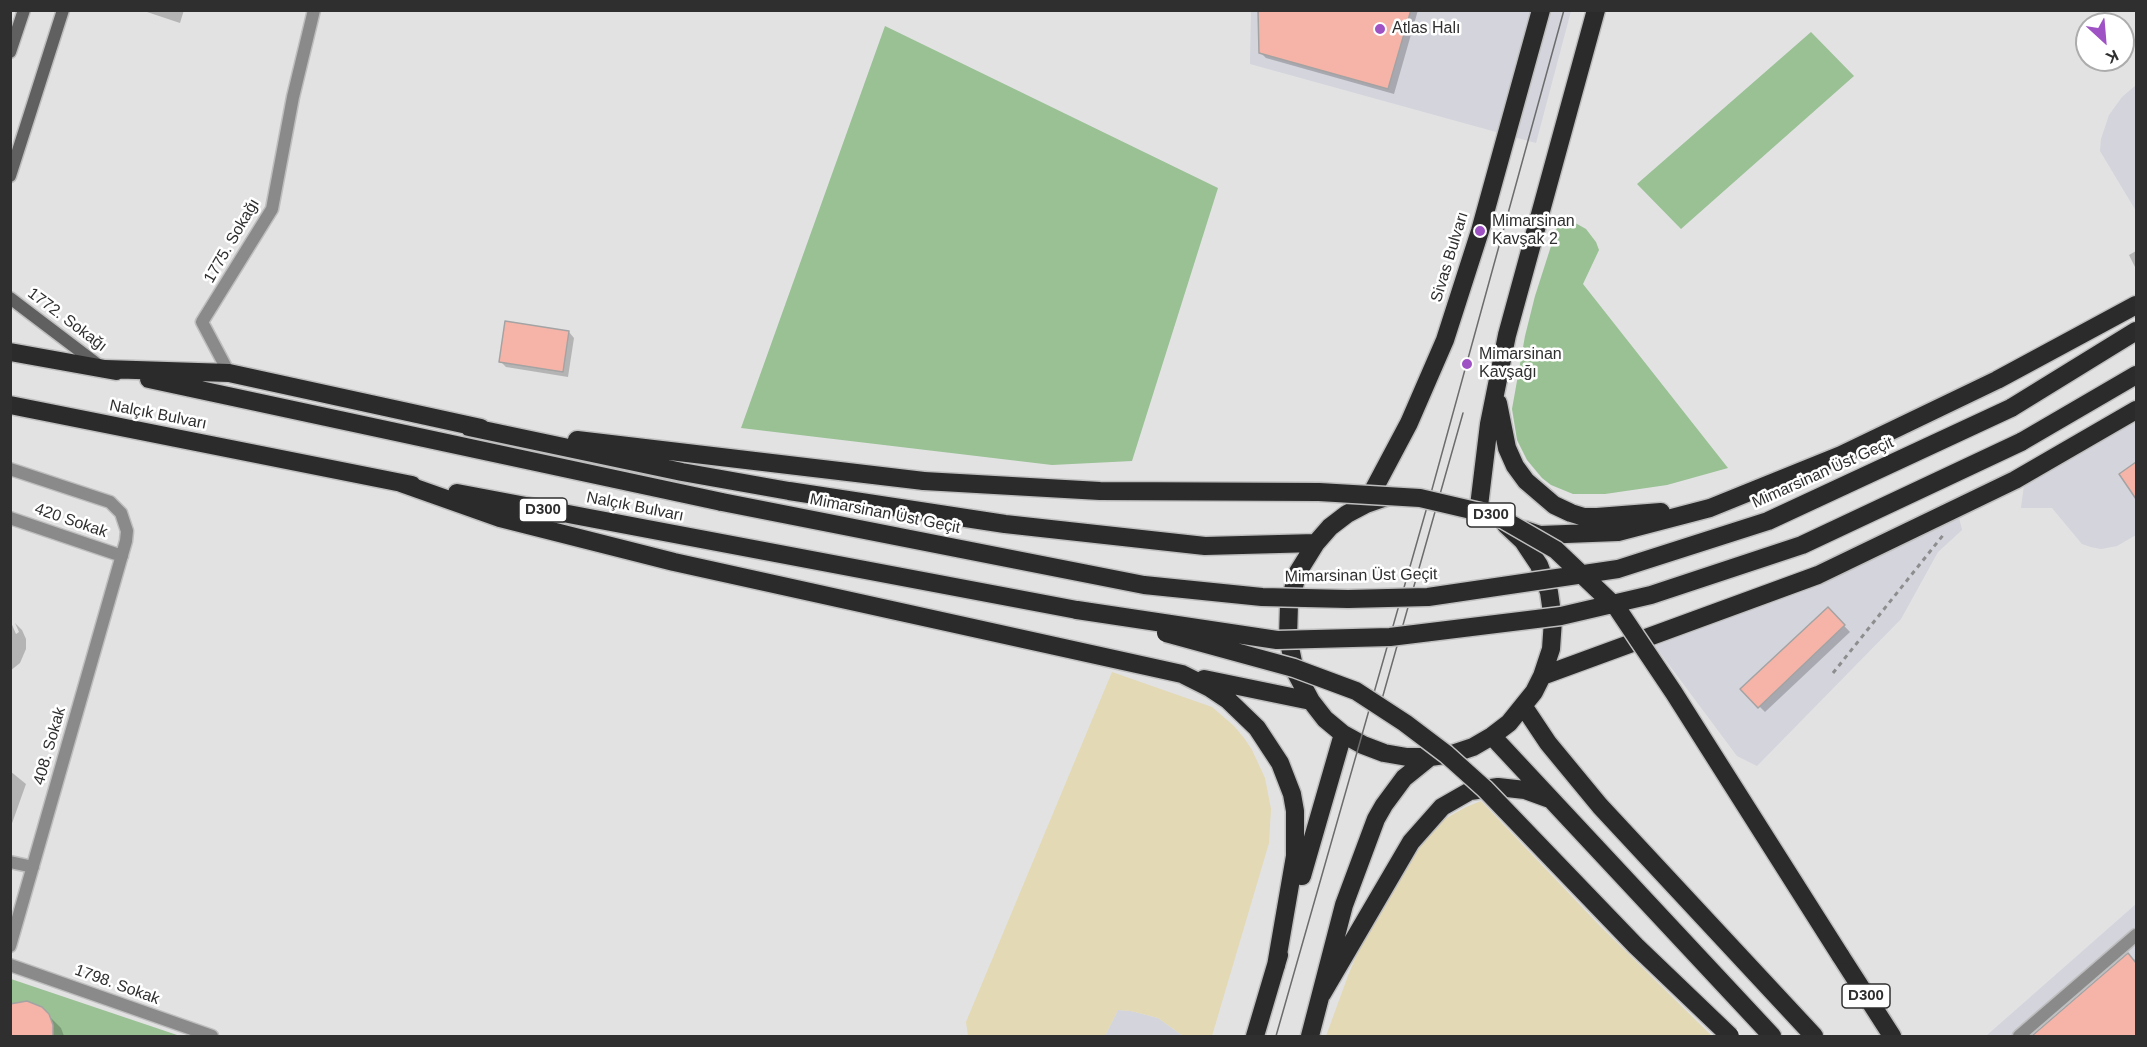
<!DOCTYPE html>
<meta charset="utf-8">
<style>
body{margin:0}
#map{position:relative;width:2147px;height:1047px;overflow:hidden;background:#e2e2e3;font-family:Arial,sans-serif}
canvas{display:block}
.frame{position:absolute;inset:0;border:12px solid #2f2f2f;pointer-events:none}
.north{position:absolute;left:2075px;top:12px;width:60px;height:60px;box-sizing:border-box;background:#fff;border:2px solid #acacac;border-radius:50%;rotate:154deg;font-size:16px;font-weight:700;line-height:24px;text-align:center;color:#2f2f2f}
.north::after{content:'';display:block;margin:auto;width:21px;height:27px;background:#9e52c4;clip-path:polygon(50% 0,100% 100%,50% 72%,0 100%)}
</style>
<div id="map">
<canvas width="2147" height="1047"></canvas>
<div class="frame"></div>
<div class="north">K</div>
</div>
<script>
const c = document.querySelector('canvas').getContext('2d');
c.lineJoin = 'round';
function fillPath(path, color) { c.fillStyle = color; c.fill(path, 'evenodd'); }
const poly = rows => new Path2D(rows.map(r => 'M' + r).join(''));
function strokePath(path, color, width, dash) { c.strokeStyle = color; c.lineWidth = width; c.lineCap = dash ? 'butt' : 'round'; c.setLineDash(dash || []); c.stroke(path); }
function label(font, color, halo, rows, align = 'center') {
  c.font = font + ' Arial,sans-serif'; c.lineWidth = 5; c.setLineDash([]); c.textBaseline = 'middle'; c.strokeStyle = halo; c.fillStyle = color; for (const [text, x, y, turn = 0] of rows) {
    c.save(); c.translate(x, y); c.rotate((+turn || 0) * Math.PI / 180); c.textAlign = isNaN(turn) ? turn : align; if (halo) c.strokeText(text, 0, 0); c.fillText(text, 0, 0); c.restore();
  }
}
fillPath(poly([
 [1251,11,1571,11,1536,143,1250,64],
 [2136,85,2136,211,2100,151,2101,139,2109,115,2122,97],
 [2136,412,2136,535,2117,546,2101,549,2091,547,2082,544,2052,508,2021,508,2025,478],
 [1958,513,1962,530,1938,552,1901,619,1757,766,1737,756,1655,646,1796,588],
 [2136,904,2136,1036,1986,1036],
 [1118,1010,1131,1011,1158,1018,1183,1036,1105,1036]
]), '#d3d4dc');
fillPath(poly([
 [885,26,1218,188,1132,461,1052,465,741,428],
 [1811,32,1854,76,1681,229,1637,184],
 [1560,218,1570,220,1586,229,1596,242,1599,250,1583,284,1728,468,1667,485,1605,494,1573,494,1551,485,1542,478,1527,460,1517,440,1512,409,1525,336,1535,296],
 [11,979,180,1036,11,1036]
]), '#99c194');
fillPath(poly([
 [1112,672,1212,707,1234,726,1244,738,1252,750,1265,778,1271,809,1269,843,1212,1036,1183,1036,1158,1018,1131,1011,1118,1010,1105,1036,968,1036,966,1022],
 [1481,801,1601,927,1712,1036,1326,1036,1349,973,1365,936,1411,853,1439,822,1466,807]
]), '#e3d9b4');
fillPath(poly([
 [141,10,184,10,180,23],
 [1260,10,1418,10,1394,94,1266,58,1260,52],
 [2136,251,2136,269,2129,255],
 [569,332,574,338,568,377,506,367,500,361],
 [1828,609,1850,632,1765,712,1742,689],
 [10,620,16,634,19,632,15,623,22,630,26,639,26,649,20,663,10,671],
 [10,771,26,784,10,829],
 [2136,958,2136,1036,2035,1035,2133,961],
 [10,1007,41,1008,61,1028,64,1036,10,1036]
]), '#0003');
const building = poly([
 [1258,10,1411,10,1388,89,1259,53,1258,10],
 [505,321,569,331,563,372,499,362,505,321],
 [2136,462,2136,499,2119,474,2136,462],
 [1828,607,1845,625,1758,708,1740,689,1828,607],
 [2128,953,2136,963,2136,1036,2034,1036,2033,1035,2128,953],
 [27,1001,42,1007,49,1014,53,1025,53,1036,10,1036,10,1004,27,1001]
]);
fillPath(building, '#f6b4a8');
strokePath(building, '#a4a3a3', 1.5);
const street = poly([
 [229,373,202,322,272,209,293,97,314,10],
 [10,469,110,502,121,513,127,531,126,541,10,946],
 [10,518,122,556],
 [10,862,33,867],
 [10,965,212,1036],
 [2019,1036,2136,935]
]);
const secondary = poly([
 [10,52,24,10],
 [10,176,63,10],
 [10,298,101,367]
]);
const highway = poly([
 [10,352,116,371],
 [105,369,229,373,481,428],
 [149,379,722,502],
 [1498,403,1507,448,1515,466,1526,481,1554,505,1571,513,1584,517,1597,517,1661,512],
 [10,405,412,485],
 [2011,408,2136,331],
 [469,427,682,472,789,491,1005,524,1205,546,1316,543],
 [577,440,924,481],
 [2021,442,2136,375],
 [401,483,500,518,674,562,1182,674,1210,688,1228,700,1257,728,1280,763,1292,794,1295,811,1295,856,1276,966],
 [457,493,1077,610],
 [1389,496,1366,504,1347,514,1330,527,1316,543,1298,572,1289,604,1288,638,1295,671,1311,701,1325,719,1343,734,1363,745,1384,753,1407,757,1430,757,1452,754,1473,747,1492,736,1509,723,1534,692,1542,676,1551,649,1553,620,1549,592,1539,565,1523,541,1506,525],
 [1366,504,1409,423,1445,340,1480,231,1541,10],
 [1479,506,1489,424,1507,335,1596,10],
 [1525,530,1540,535,1618,532,1710,508,1841,455,1997,380,2136,305],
 [1542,676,1818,575,2015,480,2136,410],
 [1204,679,1311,701],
 [1524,707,1548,743,1600,806,1814,1036],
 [1492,736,1772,1036],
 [1302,876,1343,734],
 [1840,955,1892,1036],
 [1322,994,1411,842,1442,807,1470,791,1498,787,1525,790,1547,798],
 [1255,1036,1279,955],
 [1310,1036,1344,905,1376,819,1384,805,1404,778,1430,757]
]);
strokePath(street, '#bebebf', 15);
strokePath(secondary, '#bebebf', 15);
strokePath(highway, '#bebebf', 21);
strokePath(poly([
 [1833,673,1944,534]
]), '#8d8d8e', 3, [4.5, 4.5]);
strokePath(street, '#8a8a8a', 12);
strokePath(secondary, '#616060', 12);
strokePath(highway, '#2c2b2c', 18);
strokePath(poly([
 [1382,699,1463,413],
 [1276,1036,1431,493,1564,10]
]), '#6c6c6d', 1.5);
const highwayBridge = poly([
 [924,481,1100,491,1319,492,1420,498,1497,516,1556,550,1617,608,1674,693,1840,955],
 [722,502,1144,585,1262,597,1348,599,1428,597,1618,569,1768,521,2011,408],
 [1077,610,1277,640,1390,637,1561,616,1651,595,1802,545,2021,442],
 [1166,633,1294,668,1356,691,1405,723,1446,754,1485,789,1636,946,1730,1036]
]);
strokePath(highwayBridge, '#bebebf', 21, []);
strokePath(highwayBridge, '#2c2b2c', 18);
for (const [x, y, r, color] of [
 [1380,29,6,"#9e52c4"],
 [1480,231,6,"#9e52c4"],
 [1467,364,6,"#9e52c4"]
]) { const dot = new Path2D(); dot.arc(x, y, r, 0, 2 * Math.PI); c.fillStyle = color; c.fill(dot); strokePath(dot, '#fff', 2); }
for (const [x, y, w] of [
 [543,510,48],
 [1491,515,48],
 [1866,996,48]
]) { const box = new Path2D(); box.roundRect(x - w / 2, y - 12, w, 24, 4.5); c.fillStyle = '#fff'; c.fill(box); strokePath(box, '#2f2f2f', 1.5); }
label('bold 15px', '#2f2f2f', null, [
 ["D300",543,510],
 ["D300",1491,515],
 ["D300",1866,996]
]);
label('16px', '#2f2f2f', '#fff', [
 ["Atlas Halı",1392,29],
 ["Mimarsinan",1492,222],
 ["Kavşak 2",1492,240],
 ["Mimarsinan",1479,355],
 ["Kavşağı",1479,373]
], 'left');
label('16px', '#2f2f2f', '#fff', [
 ["1775. Sokağı",232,241,-60],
 ["Sivas Bulvarı",1450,257,-73],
 ["1772. Sokağı",67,320,37],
 ["Nalçık Bulvarı",158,415,11],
 ["Mimarsinan Üst Geçit",1823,473,-24],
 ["Nalçık Bulvarı",635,507,11],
 ["Mimarsinan Üst Geçit",885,514,11],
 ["420 Sokak",71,521,19],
 ["Mimarsinan Üst Geçit",1361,576,-1],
 ["408. Sokak",50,746,-74],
 ["1798. Sokak",117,985,20]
]);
</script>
